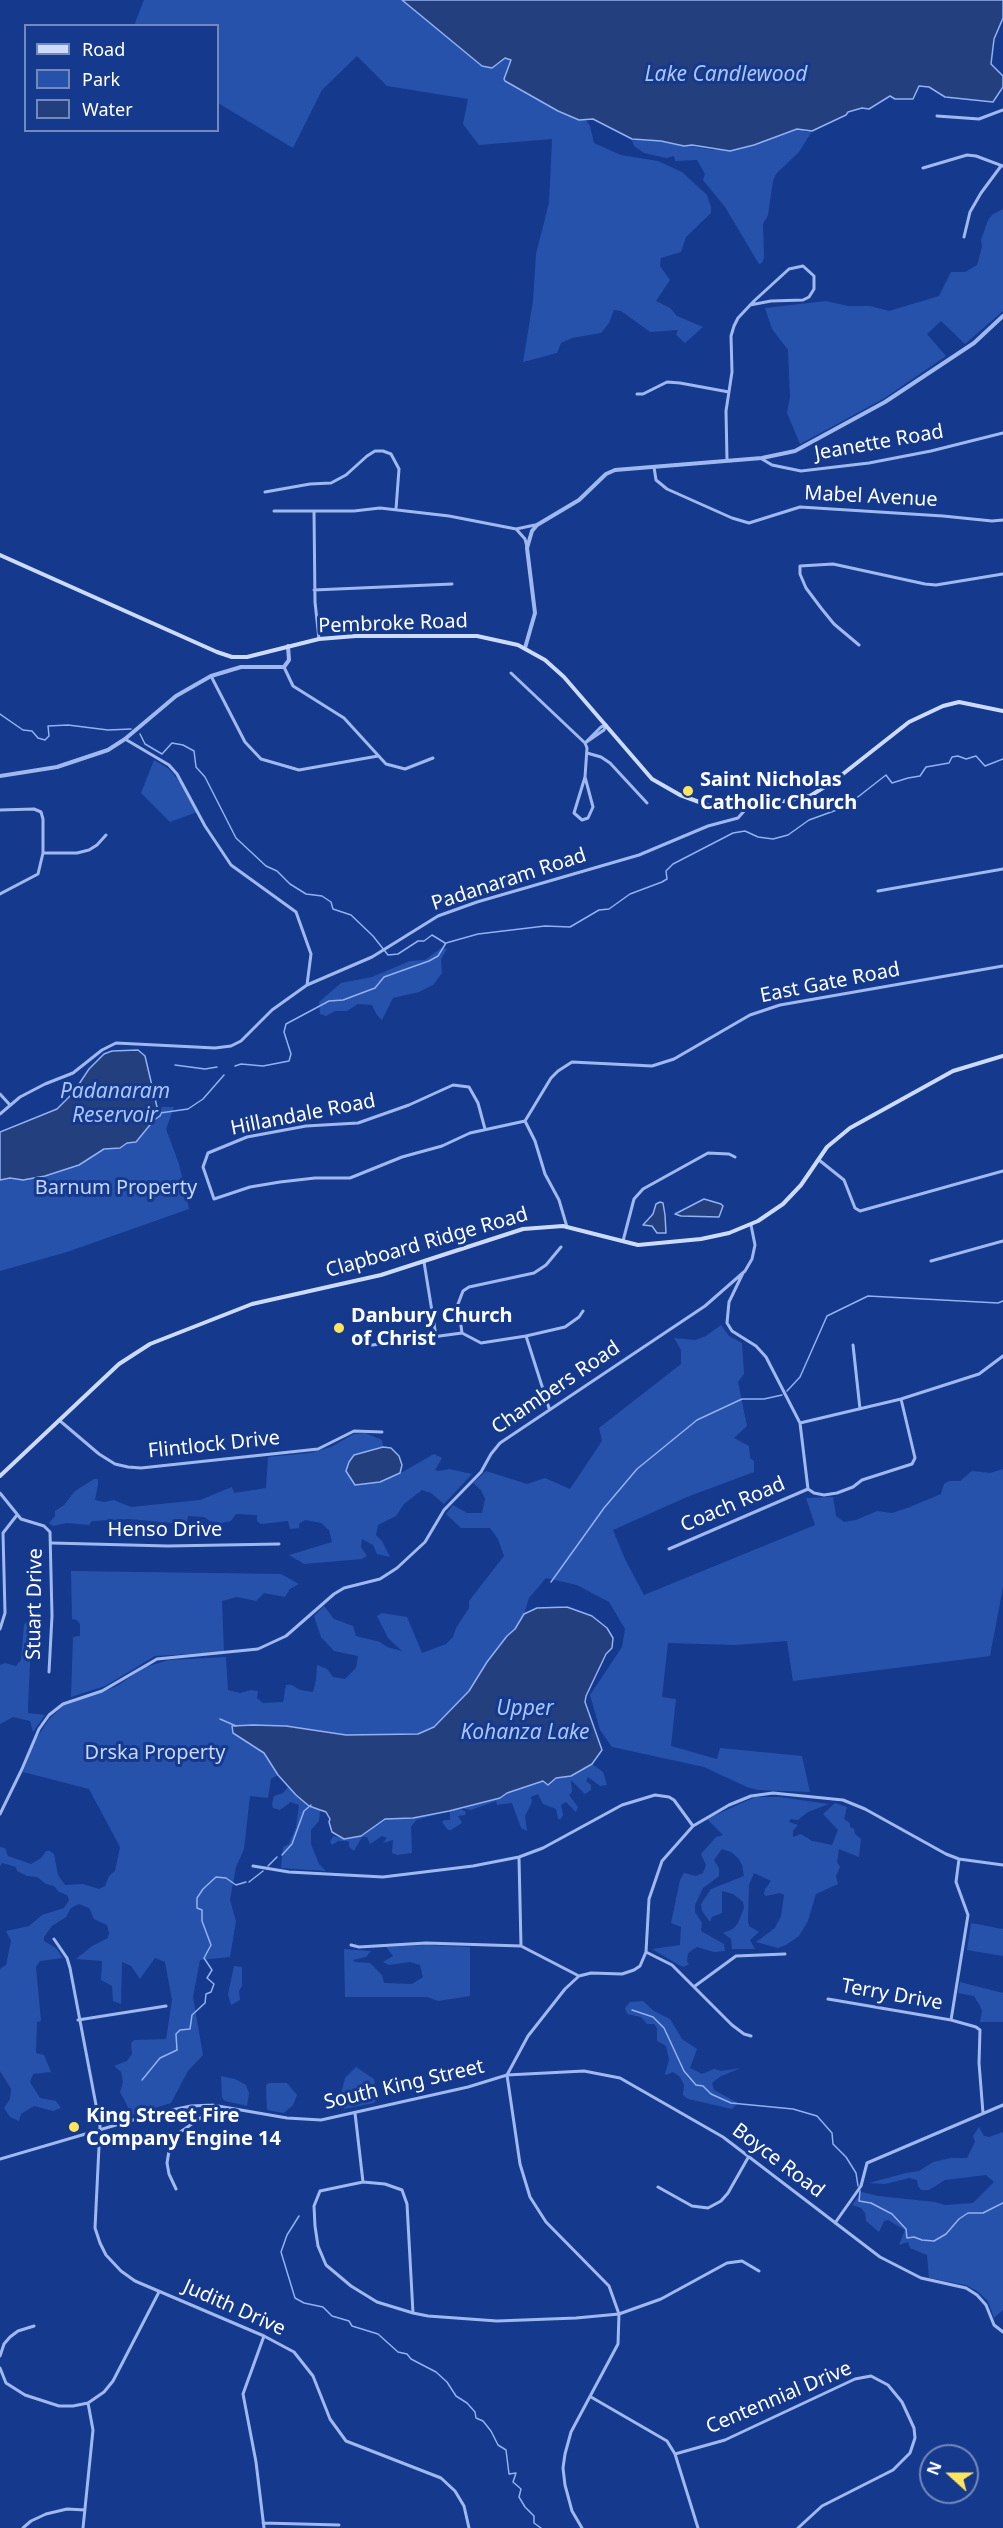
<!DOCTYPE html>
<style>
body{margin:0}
#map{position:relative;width:1003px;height:2528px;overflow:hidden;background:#15398d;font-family:"Noto Sans",sans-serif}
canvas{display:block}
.legend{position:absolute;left:24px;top:24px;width:195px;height:108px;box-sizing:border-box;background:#15398d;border:2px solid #7388bb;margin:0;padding:8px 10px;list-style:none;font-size:18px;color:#fff}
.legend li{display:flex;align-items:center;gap:12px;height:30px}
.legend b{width:30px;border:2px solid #7388bb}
.north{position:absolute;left:919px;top:2444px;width:60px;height:60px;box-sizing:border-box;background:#15398d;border:2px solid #7388bb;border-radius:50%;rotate:291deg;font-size:16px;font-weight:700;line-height:24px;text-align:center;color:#fff}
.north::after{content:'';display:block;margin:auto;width:21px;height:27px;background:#ffe55e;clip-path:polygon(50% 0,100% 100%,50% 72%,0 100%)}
</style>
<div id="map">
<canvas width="1003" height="2528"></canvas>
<ul class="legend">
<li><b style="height:8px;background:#cddbfb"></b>Road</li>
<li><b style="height:16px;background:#2752ac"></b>Park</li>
<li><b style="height:16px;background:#233f7e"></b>Water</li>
</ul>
<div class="north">N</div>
</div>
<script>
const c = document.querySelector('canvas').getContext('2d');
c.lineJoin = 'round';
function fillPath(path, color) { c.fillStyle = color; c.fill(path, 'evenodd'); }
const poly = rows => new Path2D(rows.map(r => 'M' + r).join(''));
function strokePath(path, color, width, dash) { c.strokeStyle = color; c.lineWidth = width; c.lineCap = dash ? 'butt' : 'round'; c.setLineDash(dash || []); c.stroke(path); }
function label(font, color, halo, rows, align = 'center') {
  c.font = font + ' "Noto Sans",sans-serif'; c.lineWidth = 6; c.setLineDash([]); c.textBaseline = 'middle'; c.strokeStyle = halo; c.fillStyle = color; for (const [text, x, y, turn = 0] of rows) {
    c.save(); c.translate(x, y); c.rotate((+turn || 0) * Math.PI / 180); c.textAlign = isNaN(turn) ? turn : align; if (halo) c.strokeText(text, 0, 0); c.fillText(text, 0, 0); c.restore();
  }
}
fillPath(poly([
 [144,0,402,0,482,66,505,58,511,60,505,81,558,111,579,120,585,119,590,126,594,143,621,155,658,161,682,172,707,195,711,207,711,213,686,237,681,252,661,258,660,266,670,280,656,301,670,308,677,316,703,327,685,343,676,335,678,330,650,332,621,311,614,310,609,323,601,333,572,338,561,343,557,353,523,362,533,301,536,254,549,203,552,139,479,145,463,124,468,99,387,86,357,56,322,90,293,148,218,103,218,26,136,26,135,23],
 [801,128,805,132,812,131,799,152,776,174,773,181,768,215,763,224,764,258,762,263,759,264,725,207,703,180,705,174,697,160,675,161,674,156,666,158,644,153,634,146,632,140,661,141,713,150,740,149],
 [1003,209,1003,311,965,344,941,321,927,334,946,356,883,399,800,444,787,413,790,397,788,350,772,329,765,308,826,301,848,306,870,306,889,311,939,296,951,272,965,272,977,265,982,247,981,240,988,220,992,215],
 [154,760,169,769,184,787,197,812,170,822,141,793],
 [441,948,447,949,441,959,442,973,433,985,419,992,393,998,382,1020,377,1015,372,1005,358,1004,347,1011,335,1011,326,1016,320,1014,319,1002,341,983,372,977,410,961,425,960],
 [162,1107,174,1107,166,1129,179,1164,189,1209,67,1252,0,1271,0,1179,144,1131],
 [721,1325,729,1336,742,1343,744,1374,738,1382,747,1426,734,1438,749,1446,750,1458,754,1461,754,1472,687,1497,613,1530,625,1559,644,1595,815,1525,806,1498,833,1497,836,1516,844,1522,856,1520,877,1511,892,1513,910,1507,941,1494,944,1484,949,1481,960,1481,972,1471,990,1473,1003,1469,1003,1587,990,1656,793,1681,787,1641,735,1645,668,1643,662,1697,676,1699,671,1746,717,1759,720,1748,802,1756,810,1792,758,1790,747,1787,704,1767,612,1747,600,1730,590,1695,622,1647,625,1629,609,1602,577,1585,546,1578,529,1598,524,1614,515,1629,500,1645,469,1691,434,1727,418,1734,346,1736,286,1726,233,1726,233,1733,264,1753,278,1775,271,1779,268,1798,250,1796,244,1849,236,1867,230,1900,236,1921,230,1957,200,1960,193,1997,203,2055,188,2071,171,2103,132,2115,120,2092,123,2082,121,2072,114,2066,127,2061,132,2054,131,2043,134,2040,166,2039,172,2000,165,1962,155,1958,140,1979,131,1966,122,1962,121,2004,113,2001,112,1986,101,1980,102,1961,76,1959,92,1946,108,1938,109,1933,107,1925,94,1919,89,1908,79,1904,71,1908,66,1917,52,1926,44,1937,44,1941,56,1948,63,1958,40,1961,36,1967,41,2021,37,2022,36,2053,44,2055,51,2072,33,2074,30,2082,40,2098,56,2101,61,2108,53,2111,34,2106,21,2114,19,2121,10,2117,4,2108,10,2099,11,2089,0,2071,0,1969,6,1965,11,1941,6,1931,29,1926,42,1915,64,1908,69,1900,67,1895,59,1892,54,1886,46,1884,37,1877,27,1876,17,1871,16,1867,2,1863,0,1866,0,1847,5,1848,8,1856,31,1864,41,1858,46,1851,50,1851,54,1854,58,1875,65,1885,83,1884,99,1889,105,1886,109,1876,115,1871,120,1847,89,1789,23,1772,34,1742,49,1719,64,1705,95,1695,117,1686,145,1667,169,1660,226,1657,228,1690,240,1693,251,1690,258,1691,257,1698,263,1703,283,1702,286,1685,292,1685,300,1690,313,1692,316,1680,317,1665,327,1669,333,1677,345,1679,356,1668,358,1656,334,1651,321,1637,314,1616,324,1606,334,1619,353,1626,356,1636,380,1642,387,1647,402,1651,388,1638,377,1616,382,1613,407,1617,422,1653,446,1644,453,1637,456,1628,469,1608,469,1601,504,1556,498,1539,490,1528,461,1528,446,1514,453,1505,467,1513,482,1513,485,1499,481,1490,473,1483,486,1471,527,1484,545,1478,570,1489,602,1441,599,1428,681,1364,681,1350,674,1338,695,1340,706,1336],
 [365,1433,382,1440,383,1447,360,1453,380,1482,399,1474,434,1454,442,1458,435,1470,439,1471,449,1469,472,1474,444,1504,431,1493,422,1490,404,1504,396,1516,378,1525,376,1535,382,1541,390,1557,377,1554,373,1545,362,1539,361,1547,367,1556,362,1559,304,1564,289,1555,332,1542,329,1530,321,1523,305,1520,299,1524,299,1528,290,1529,288,1521,261,1524,257,1521,257,1515,236,1514,231,1521,221,1523,210,1521,204,1517,188,1516,187,1522,183,1524,129,1519,92,1521,89,1525,67,1523,53,1526,49,1523,55,1516,55,1511,64,1505,75,1491,94,1479,98,1479,98,1484,95,1500,104,1502,114,1500,131,1507,200,1500,232,1487,234,1493,266,1488,268,1457,310,1453,331,1447,354,1434],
 [71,1571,281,1574,299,1584,290,1589,285,1597,264,1593,256,1601,237,1597,222,1601,224,1652,155,1656,105,1686,71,1697,73,1637,80,1636,80,1624,77,1620,72,1619],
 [32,1618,28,1707,28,1713,45,1715,33,1732,30,1721,13,1717,0,1724,0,1665,5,1663,16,1666,21,1660,24,1625,28,1620],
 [592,1764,603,1772,607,1785,600,1786,588,1777,586,1781,591,1785,591,1790,585,1794,571,1780,572,1792,569,1795,578,1807,576,1812,566,1802,561,1805,563,1815,561,1819,558,1819,556,1809,543,1804,538,1794,531,1797,532,1802,525,1816,527,1831,521,1828,512,1803,497,1805,496,1801,471,1810,461,1808,500,1798,507,1793,543,1781,548,1785,556,1778,571,1776],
 [288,1787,309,1806,320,1810,319,1821,311,1830,311,1844,319,1864,326,1871,281,1868,283,1847,289,1844,296,1827,299,1805,291,1802,280,1810,273,1808,272,1804,274,1796,283,1793],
 [755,1797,779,1797,829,1804,808,1812,798,1820,791,1819,789,1822,798,1825,793,1831,793,1837,801,1834,812,1841,832,1845,838,1830,823,1814,835,1803,847,1807,844,1819,850,1823,850,1827,854,1829,855,1834,861,1839,859,1857,839,1849,837,1862,840,1867,836,1876,838,1884,816,1894,808,1921,799,1936,786,1945,778,1948,756,1942,775,1928,781,1916,784,1895,780,1893,766,1896,764,1894,765,1889,771,1881,754,1873,749,1885,748,1921,749,1926,759,1932,750,1940,755,1949,732,1949,731,1939,723,1933,733,1929,738,1923,744,1908,743,1902,733,1894,722,1891,722,1913,712,1917,710,1922,702,1911,701,1904,711,1889,744,1876,742,1865,738,1858,731,1852,722,1849,714,1860,719,1868,719,1876,703,1888,695,1905,695,1912,702,1923,701,1931,724,1944,725,1951,714,1952,697,1947,688,1953,687,1962,689,1964,684,1967,679,1965,652,1949,680,1945,681,1927,671,1923,680,1880,684,1873,696,1876,703,1873,706,1865,701,1854,716,1837,723,1835,707,1819],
 [459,1808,466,1812,465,1815,458,1816,462,1823,451,1830,448,1830,442,1822,444,1820,450,1820,450,1811,416,1820,411,1827,412,1853,397,1855,392,1853,393,1840,383,1843,387,1838,382,1836,370,1844,367,1837,362,1837,354,1851,349,1847,349,1842,347,1841,338,1841,332,1845,330,1842,333,1836,344,1839,361,1836,385,1819,413,1818],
 [971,1923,1003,1929,1003,1956,967,1950],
 [427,1945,470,1947,470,1996,438,2001,427,1997,345,1997,344,1949,371,1951,366,1957,353,1960,355,1962,370,1963,382,1975,384,1983,412,1984,423,1977,420,1965,410,1962,389,1965,383,1962,393,1956,386,1947],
 [234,1966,242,1967,242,1986,239,1991,240,2000,231,2005,228,1994],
 [960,1982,1003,1993,1003,2022,980,2022,982,2011,980,2006,974,1996,958,1993],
 [643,2001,654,2011,670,2019,682,2039,697,2049,690,2068,702,2074,714,2069,721,2071,741,2068,721,2076,712,2083,714,2090,738,2103,732,2109,688,2099,683,2095,684,2085,680,2077,673,2072,666,2075,665,2074,669,2060,666,2046,657,2041,657,2028,654,2024,647,2024,641,2017,627,2014,625,2008,630,2002],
 [356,2067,374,2079,377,2099,374,2103,344,2109,340,2097,345,2078],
 [221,2076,235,2079,246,2085,249,2093,247,2106,225,2101,222,2098],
 [269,2083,287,2083,297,2095,293,2105,284,2113,267,2110,266,2085],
 [979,2127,984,2136,989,2137,1003,2132,1003,2310,994,2318,988,2301,977,2291,966,2285,929,2278,927,2255,910,2248,908,2242,899,2245,905,2230,888,2220,884,2221,879,2232,866,2221,865,2213,861,2208,852,2205,862,2192,878,2196,935,2202,945,2205,973,2203,994,2182,986,2175,945,2180,929,2190,921,2190,918,2186,917,2180,909,2178,885,2184,869,2183,906,2173,919,2171,933,2162,951,2158,967,2158,975,2142,973,2136]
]), '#2752ac');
const water = poly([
 [402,0,1003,0,1003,18,994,39,991,64,1003,76,1003,87,993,102,945,97,929,87,919,86,913,99,895,99,890,96,869,109,862,108,848,112,846,115,812,131,797,129,754,145,730,151,692,145,684,146,661,141,632,139,593,119,579,120,558,111,505,81,504,79,511,60,505,58,492,68,482,66,402,0],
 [138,1050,145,1056,157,1107,160,1109,161,1113,160,1116,154,1120,136,1142,127,1143,120,1148,104,1149,79,1165,45,1176,23,1180,10,1178,0,1180,0,1132,57,1109,73,1093,89,1069,104,1054,112,1051,138,1050],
 [704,1199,721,1204,723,1206,719,1217,681,1216,675,1214,704,1199],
 [660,1202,663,1203,665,1215,666,1233,657,1233,652,1226,643,1225,653,1214,656,1204,660,1202],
 [383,1447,391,1448,399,1456,402,1465,400,1473,380,1482,355,1485,346,1471,349,1462,354,1455,383,1447],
 [567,1607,592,1616,607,1628,613,1638,612,1648,606,1654,586,1696,585,1702,602,1750,592,1764,571,1776,556,1778,548,1785,543,1781,507,1793,500,1798,449,1811,413,1818,385,1819,361,1836,344,1839,332,1832,329,1822,330,1819,326,1812,309,1806,296,1795,278,1775,264,1753,233,1733,232,1726,253,1725,286,1726,346,1735,418,1734,434,1727,469,1691,487,1662,507,1636,515,1629,524,1614,537,1608,567,1607]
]);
fillPath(water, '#233f7e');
strokePath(water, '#91b1f3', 1.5);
strokePath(poly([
 [0,714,23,730,32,731,38,738,45,740,49,736,48,726,68,725,108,730,131,729],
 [140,734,145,744,162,754,172,743,183,745,194,751,196,767,205,777,236,838,266,866,277,871,290,884,306,894,322,896,331,902,333,909,351,915,373,936,388,955,398,954,418,941,424,941,432,935,445,943],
 [175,1065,205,1069,217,1067],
 [235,1066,241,1064,263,1066,289,1061,291,1054,284,1032,286,1024,329,1001,343,1000,375,988,384,977,429,961,438,956,446,943,478,934,545,926,570,927,599,910,609,909,630,894,662,882,667,879,666,871,673,864,733,833,745,831,758,837,773,839,788,835,809,820,845,807,886,775,892,783,908,778,920,776,926,767,949,763,952,757,958,756,966,759,976,756,985,766,1003,759],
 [160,1113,188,1109,203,1099,224,1075],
 [787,1391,800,1377,827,1316,868,1296,998,1303,1003,1301],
 [551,1582,604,1508,637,1469,697,1420,742,1399,764,1399,782,1395],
 [220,1719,236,1726],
 [282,1855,292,1844,304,1811,311,1805],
 [268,1866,277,1857],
 [249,1882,263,1871],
 [632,2010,653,2017,664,2028,684,2071,696,2085,703,2086,711,2094,731,2103,793,2109,817,2116,832,2133,833,2144,846,2157,856,2173,858,2186],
 [142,2080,160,2058,177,2050,176,2034,180,2030,190,2029,192,2015,205,2003,206,1994,211,1992,214,1984,207,1978,212,1970,204,1958,211,1945,202,1921,202,1910,197,1908,197,1898,203,1889,216,1877,226,1878,236,1885,246,1882],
 [860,2191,859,2201,871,2203,892,2214,906,2229,907,2238,914,2237,922,2240,934,2241,946,2234,959,2219,968,2213,983,2213,1003,2203],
 [299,2216,287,2235,281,2252,295,2298,304,2303,323,2307,332,2316,349,2321,352,2326,378,2334,398,2352,407,2354,411,2359,436,2372,447,2382,456,2396,467,2403,475,2412,476,2418,483,2421,491,2431,498,2445,506,2450,509,2474,516,2473,513,2482,521,2489,519,2497,525,2507,534,2516,534,2523,541,2528]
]), '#91b1f3', 1.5);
strokePath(poly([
 [937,116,979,119,1003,110],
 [923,168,967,155,976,156,1003,166],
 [964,237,970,212,981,193,1001,166],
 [637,394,643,394,667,382,680,383,729,392],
 [762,459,772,465,801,471,869,463,931,451,1003,433],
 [727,460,726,411,732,372,731,336,734,326,738,318,754,301,789,269,803,266,814,276,814,289,809,297,803,300,771,301,750,305],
 [654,467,656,480,667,489,732,518,749,523,800,507,943,516,992,521,1003,520],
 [265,492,310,484,331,483,346,475,367,456,375,451,383,451,391,454,399,469,396,509],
 [274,511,354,511,380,508,449,516,516,529,535,525],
 [314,511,315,602,319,639],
 [517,530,525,539,527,547],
 [314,590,452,584],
 [859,645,834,624,821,608,806,588,800,574,800,566,833,564,925,584,936,585,1003,574],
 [284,667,293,686,344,718,386,764,405,769,433,758],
 [511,673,585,743,587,748,585,777,574,813,582,820,588,818,593,807,585,777],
 [211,676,245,742,261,759,299,770,378,756],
 [125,739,169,765,177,774,205,826,231,865,296,912,311,954,307,985],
 [585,743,601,727,606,725],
 [585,743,604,730,606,725],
 [587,753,601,757,610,763,647,803],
 [0,810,34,809,41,812,43,819,43,853,38,874,0,894],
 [43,853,77,853,89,850,97,845,106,835],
 [878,891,1003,869],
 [0,1094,10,1105],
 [0,1114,20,1097,45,1084,73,1073,102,1050,116,1043,215,1048,231,1046,241,1041,272,1010,307,985,372,957,438,916,477,902,639,855,708,826,738,818,745,810,746,805],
 [525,1121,551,1078,558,1071,572,1062,652,1066,674,1059,750,1015,780,1005,1003,966],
 [525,1121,535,1141,545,1174,559,1200,567,1227],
 [485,1129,478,1103,469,1087,453,1085,409,1105,358,1123,306,1126,247,1137,208,1153,203,1167,214,1199,250,1187,280,1182,315,1178,350,1178,402,1157,442,1146,470,1133,525,1121],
 [819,1160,844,1180,855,1208,860,1211,1003,1171],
 [623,1241,634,1199,643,1189,708,1153,729,1154,735,1157],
 [561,1247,546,1265,534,1273,469,1287,463,1291,458,1304,462,1333,481,1343,526,1336,565,1327,579,1317,583,1311],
 [931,1261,1003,1241],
 [424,1262,436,1336],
 [743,1273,729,1302,727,1323,732,1331,756,1346,766,1357,800,1423,808,1489],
 [526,1336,549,1408],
 [853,1345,860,1409],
 [365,1346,462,1333],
 [59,1420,99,1454,115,1464,128,1467,141,1468,318,1449,354,1431,382,1432],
 [800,1423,901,1399,979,1374,1003,1356],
 [808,1489,814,1493,824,1495,837,1493,853,1487,862,1480,912,1464,915,1458,901,1399],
 [0,1493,21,1519,44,1526,50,1532,52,1616,49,1672],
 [52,1543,168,1546,279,1544],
 [669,1549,808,1489],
 [0,1629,5,1613,3,1533,17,1515],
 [0,1814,22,1769,39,1729,49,1715,63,1704,102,1691,157,1659,258,1649,286,1636,334,1594,344,1588,380,1579,397,1568,425,1542,444,1510,481,1472,491,1454,500,1443,705,1306,745,1271,752,1259,755,1245,751,1225],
 [519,1858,521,1946],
 [959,1859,956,1882,968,1915,951,2020,976,2027,980,2030,979,2063,983,2113],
 [253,1866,289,1872,383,1877,473,1866,519,1857,543,1848,622,1805,655,1795,669,1797,674,1800,693,1826],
 [54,1939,67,1958,70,1968,100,2126,95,2228,100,2243,106,2255,121,2271,135,2281,264,2336,294,2352,313,2376,330,2419,346,2441,441,2478,455,2491,464,2506,469,2528],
 [351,1945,359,1947,426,1943,521,1946,579,1976],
 [646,1952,672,1965,732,2025,744,2034,751,2036],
 [695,1986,736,1956,785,1954],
 [828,1999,951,2020],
 [78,2020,166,2006],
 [355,2113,363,2182],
 [0,2159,157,2113,191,2106,212,2105,287,2118,321,2120,468,2087,507,2075,528,2036,565,1989,579,1976,591,1973,622,1974,634,1970,640,1966,646,1952,649,1899,662,1861,693,1826,729,1805,751,1796,773,1793,843,1800,865,1809,946,1854,959,1859,1003,1865],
 [658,2187,692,2206,708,2208,721,2201,728,2193,749,2156],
 [176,2189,169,2174,167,2163,170,2145,176,2135,209,2112,212,2105],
 [835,2223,861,2186,867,2163,1003,2105],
 [413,2313,407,2204,402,2190,385,2184,363,2182,320,2191,314,2206,315,2226,318,2246,326,2265,351,2286,377,2302,413,2313,428,2316,497,2321,576,2318,619,2314,661,2299,727,2263,742,2261,759,2271],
 [0,2356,4,2344,10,2337,18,2331,34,2326],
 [0,2368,6,2383,25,2395,59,2406,73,2406,88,2403,104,2392,113,2381,159,2292],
 [591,2397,667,2441,675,2454,698,2528],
 [675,2454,725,2440,855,2379,871,2376,888,2385,902,2402,914,2428,915,2438,910,2453,893,2470,822,2506,798,2528],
 [263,2523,339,2525],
 [23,2528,31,2521,46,2514,67,2509,85,2510],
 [83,2528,93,2430,88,2403],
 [264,2528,256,2462,243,2394,264,2336],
 [582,2528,572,2511,565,2485,563,2468,565,2454,571,2432,618,2344,619,2314,609,2286,546,2222,530,2197,520,2164,507,2075,584,2071,620,2078,723,2137,880,2257,921,2278,966,2288,977,2295,986,2305,994,2325,1003,2332]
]), '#9fb9f0', 3);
strokePath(poly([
 [525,648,535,613,527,548,532,531,537,525,579,500,606,474,615,470,762,458,795,451,885,402,974,343,1003,316],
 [0,776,57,767,108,750,125,739,176,696,211,676,241,667,284,667,289,660,288,646]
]), '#9fb9f0', 4);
strokePath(poly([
 [0,555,217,652,232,657,247,657,319,639,356,636,477,636,518,645,545,660,564,677,652,779,680,795,710,806,726,807,785,801,810,796,834,781,909,722,943,706,959,702,1003,711],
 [0,1476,119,1364,150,1344,252,1304,381,1275,523,1229,563,1226,638,1245,701,1239,729,1233,758,1221,783,1204,801,1185,827,1147,850,1128,953,1071,1003,1056]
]), '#cddbfb', 4);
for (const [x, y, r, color] of [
 [688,791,6,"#ffe55e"],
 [339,1328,6,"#ffe55e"],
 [74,2127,6,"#ffe55e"]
]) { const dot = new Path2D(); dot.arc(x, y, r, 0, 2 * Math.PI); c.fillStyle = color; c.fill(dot); strokePath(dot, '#15398d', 2); }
label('20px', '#fff', '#15398d', [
 ["Jeanette Road",879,443,-10],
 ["Mabel Avenue",871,497,3],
 ["Pembroke Road",393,624,-2],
 ["Padanaram Road",509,880,-18],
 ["East Gate Road",830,983,-11],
 ["Hillandale Road",303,1115,-11],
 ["Clapboard Ridge Road",427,1243,-16],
 ["Chambers Road",556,1388,-34],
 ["Flintlock Drive",214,1445,-6],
 ["Coach Road",733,1505,-23],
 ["Henso Drive",165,1530],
 ["Stuart Drive",35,1604,-89],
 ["Terry Drive",892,1995,10],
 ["South King Street",404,2085,-13],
 ["Boyce Road",778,2161,37],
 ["Judith Drive",234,2308,24],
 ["Centennial Drive",779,2398,-23]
]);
label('bold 20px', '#fff', '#15398d', [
 ["Saint Nicholas",700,780],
 ["Catholic Church",700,803],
 ["Danbury Church",351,1316],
 ["of Christ",351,1339],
 ["King Street Fire",86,2116],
 ["Company Engine 14",86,2139]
], 'left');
label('20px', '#c5d7fc', '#15398d', [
 ["Barnum Property",116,1188],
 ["Drska Property",155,1753]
]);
label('italic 21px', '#aac4f7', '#15398d', [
 ["Lake Candlewood",726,75],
 ["Padanaram",115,1092],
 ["Reservoir",115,1116],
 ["Upper",525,1709],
 ["Kohanza Lake",525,1733]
]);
</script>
